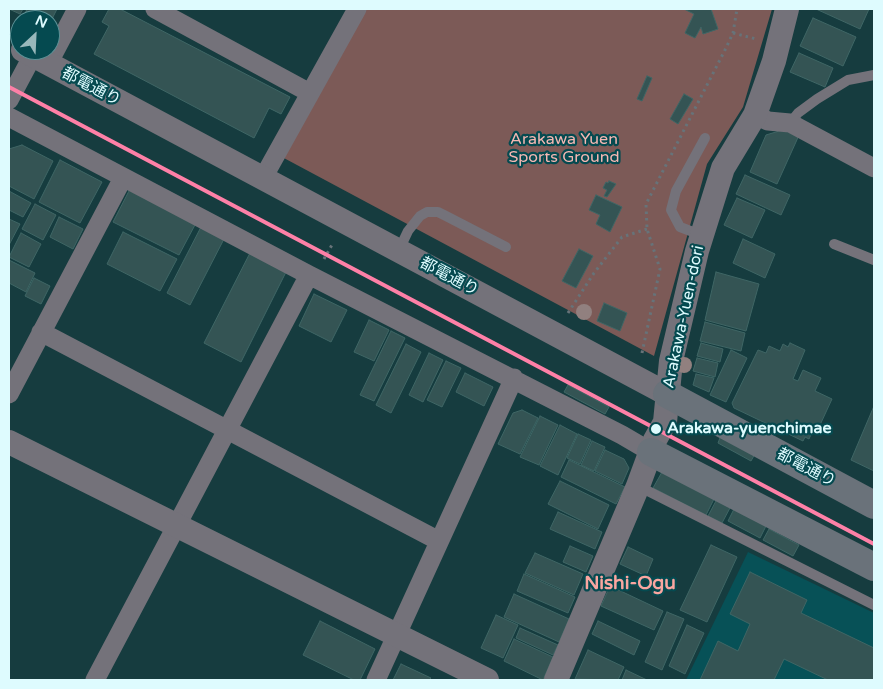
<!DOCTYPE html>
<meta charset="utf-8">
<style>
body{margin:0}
#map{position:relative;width:883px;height:689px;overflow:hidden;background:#163c3f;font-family:"Varela Round",sans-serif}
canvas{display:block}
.frame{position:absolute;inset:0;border:10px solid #defbfe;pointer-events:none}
.north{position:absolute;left:10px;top:10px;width:50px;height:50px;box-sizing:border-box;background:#054a50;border:1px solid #5c9196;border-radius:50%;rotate:25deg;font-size:14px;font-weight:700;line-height:20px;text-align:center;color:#defbfe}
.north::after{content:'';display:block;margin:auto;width:18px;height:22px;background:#98b8bb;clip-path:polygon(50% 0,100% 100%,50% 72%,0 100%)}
</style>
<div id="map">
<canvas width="883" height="689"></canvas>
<div class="frame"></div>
<div class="north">N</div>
</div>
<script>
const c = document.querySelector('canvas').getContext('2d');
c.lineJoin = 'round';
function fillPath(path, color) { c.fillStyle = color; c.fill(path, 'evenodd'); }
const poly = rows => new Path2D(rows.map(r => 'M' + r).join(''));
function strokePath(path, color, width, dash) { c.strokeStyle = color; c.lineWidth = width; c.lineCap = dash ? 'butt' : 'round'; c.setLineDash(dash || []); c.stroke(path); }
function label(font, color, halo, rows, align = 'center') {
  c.font = font + ' "Varela Round","Noto Sans JP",sans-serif'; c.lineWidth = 4.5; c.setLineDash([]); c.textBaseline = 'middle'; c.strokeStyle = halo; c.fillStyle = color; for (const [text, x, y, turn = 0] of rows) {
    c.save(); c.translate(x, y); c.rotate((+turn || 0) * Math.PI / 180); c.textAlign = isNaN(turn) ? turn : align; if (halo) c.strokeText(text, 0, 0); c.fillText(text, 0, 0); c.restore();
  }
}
fillPath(poly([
 [748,552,874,613,874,680,686,680]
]), '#075157');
fillPath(poly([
 [365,9,772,9,743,107,707,164,654,356,282,157]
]), '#7c5a57');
const building = poly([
 [9,9,23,9,20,14,9,9],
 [27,9,57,9,50,23,50,20,28,20,23,18,27,9],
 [109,9,120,9,290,97,281,114,269,108,254,138,94,54,109,26,102,22,109,9],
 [684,9,711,9,718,29,703,34,701,27,695,38,685,33,694,14,684,9],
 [816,9,869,9,860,29,816,9],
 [813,18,856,37,843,66,800,46,813,18],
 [799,53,833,68,825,87,790,72,799,53],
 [647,76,652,78,642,101,637,99,647,76],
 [684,94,693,99,678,124,670,119,684,94],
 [789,128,800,133,777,184,750,172,766,135,789,128],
 [22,145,53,161,34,199,9,186,9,149,22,145],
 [60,160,102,182,80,223,39,202,60,160],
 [745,175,790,195,781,215,736,194,745,175],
 [609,181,616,184,607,197,604,196,607,190,603,188,606,182,608,183,609,181],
 [130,189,196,223,179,255,113,222,130,189],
 [9,191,31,203,23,217,9,210,9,191],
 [596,195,622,207,610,232,596,224,600,215,589,210,596,195],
 [737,198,765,210,752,238,724,225,737,198],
 [35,204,56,215,43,240,22,229,35,204],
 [59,217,83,229,73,249,50,237,59,217],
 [9,219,20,224,9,245,9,219],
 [201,227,224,239,190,305,167,293,201,227],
 [123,232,177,259,160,291,107,264,123,232],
 [21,233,41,244,29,267,9,257,21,233],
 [743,239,775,254,765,278,733,263,743,239],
 [579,249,593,256,576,288,562,281,579,249],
 [251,251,287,270,241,362,204,343,251,251],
 [9,260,35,273,26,292,9,283,9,260],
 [716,272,759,284,746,331,705,320,716,272],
 [34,278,50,286,41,304,25,296,34,278],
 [314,294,347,310,331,342,299,326,314,294],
 [604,303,627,313,620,331,597,321,604,303],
 [369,320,389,330,374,361,354,352,369,320],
 [705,322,745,333,741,351,700,341,705,322],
 [391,331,405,338,374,401,360,395,391,331],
 [701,343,723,349,720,362,697,356,701,343],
 [790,343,805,350,793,379,798,381,803,370,821,378,815,391,832,399,820,425,816,423,809,439,805,437,803,441,734,408,732,403,758,350,766,353,769,346,780,351,783,344,788,347,790,343],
 [406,344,421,352,391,413,376,405,406,344],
 [731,350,747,358,726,402,710,395,731,350],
 [429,353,443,360,423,402,409,395,429,353],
 [697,358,718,363,715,377,693,371,697,358],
 [446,361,461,368,442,407,427,400,446,361],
 [465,373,493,387,484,406,456,392,465,373],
 [696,374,714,378,709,392,693,385,696,374],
 [568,385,609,407,605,414,564,392,568,385],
 [874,406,874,471,851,460,874,406],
 [522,410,538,418,520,454,498,444,513,413,522,410],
 [540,416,558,425,539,465,520,457,540,416],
 [560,425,577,434,558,475,540,466,560,425],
 [578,434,591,440,580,464,567,458,578,434],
 [721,435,756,452,751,461,718,443,721,435],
 [592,441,605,447,594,471,581,465,592,441],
 [605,450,624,459,629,468,622,484,595,471,605,450],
 [569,460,625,487,616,504,561,477,569,460],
 [662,472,714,499,706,515,653,488,662,472],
 [560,481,609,505,598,529,548,504,560,481],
 [717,499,731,506,722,523,708,516,717,499],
 [734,509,766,526,760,538,728,521,734,509],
 [558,512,602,532,595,549,550,529,558,512],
 [769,529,799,545,793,556,763,540,769,529],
 [711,545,737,557,707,622,680,610,711,545],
 [570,546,593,556,586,572,563,562,570,546],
 [628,547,653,559,646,576,620,564,628,547],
 [535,553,583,574,574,595,525,573,535,553],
 [750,572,807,600,801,613,874,648,874,680,828,680,784,659,774,680,700,680,718,641,738,651,750,624,730,614,750,572],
 [524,574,575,597,568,613,517,591,524,574],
 [610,586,663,611,654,630,601,606,610,586],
 [514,594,569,619,559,642,504,617,514,594],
 [667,612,684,619,662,670,645,662,667,612],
 [496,615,518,625,503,658,481,648,496,615],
 [320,621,375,649,360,680,354,680,303,655,320,621],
 [598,621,640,641,634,655,592,634,598,621],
 [687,625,704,633,685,674,669,666,687,625],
 [520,628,558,645,553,655,516,638,520,628],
 [514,639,553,657,543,680,504,661,514,639],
 [588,650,624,667,618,680,575,679,588,650],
 [401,664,431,678,429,680,393,680,401,664],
 [626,670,647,680,622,680,626,670]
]);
fillPath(building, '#345454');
strokePath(building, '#3f6665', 1);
strokePath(poly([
 [733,33,756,39],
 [324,259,333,243],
 [568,313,594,273,622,237,647,229],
 [642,353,660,269,647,229,646,204,726,48,733,33,737,9]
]), '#677379', 3, [2.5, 4]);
strokePath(poly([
 [790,123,798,113,817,99,848,80,874,75],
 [701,235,680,227,671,210,676,191,705,138],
 [834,244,874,260],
 [399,250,408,231,420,216,427,212,438,212,446,216,506,247],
 [638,486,874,605]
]), '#74727a', 10);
strokePath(poly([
 [155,9,310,93],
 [48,64,77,9],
 [9,100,33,55],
 [755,115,768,121,790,123,874,168],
 [9,117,309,275,622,435,651,452],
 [263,178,357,9],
 [41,332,439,541],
 [9,394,123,178],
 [95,680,309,275],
 [376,680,514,378]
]), '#74727a', 19);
strokePath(poly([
 [23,50,667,394],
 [9,442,487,680],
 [556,680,638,486,655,440,665,422,671,361,697,251,723,168,755,115,774,61,787,9]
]), '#74727a', 24);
strokePath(poly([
 [667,394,874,505],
 [651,452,874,567]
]), '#6a727a', 28);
strokePath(poly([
 [9,87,874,544]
]), '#fe80a7', 4);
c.fillStyle = '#91807f';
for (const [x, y] of [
 [584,312],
 [684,365]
]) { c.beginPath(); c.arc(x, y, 8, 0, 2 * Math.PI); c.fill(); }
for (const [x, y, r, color] of [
 [656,429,6,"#defbfe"]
]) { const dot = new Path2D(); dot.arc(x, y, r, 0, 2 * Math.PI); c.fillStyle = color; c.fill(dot); strokePath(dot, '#054a50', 2); }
label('16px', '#defbfe', '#054a50', [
 ["都電通り",91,87,28],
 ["都電通り",449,277,28],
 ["Arakawa-Yuen-dori",684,317,-78],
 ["都電通り",806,468,28]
]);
label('16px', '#f5b8b3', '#054a50', [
 ["Arakawa Yuen",564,140],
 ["Sports Ground",564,158]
]);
label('bold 16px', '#defbfe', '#054a50', [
 ["Arakawa-yuenchimae",667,429]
], 'left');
label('bold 19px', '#faa6a0', '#054a50', [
 ["Nishi-Ogu",630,584]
]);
</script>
